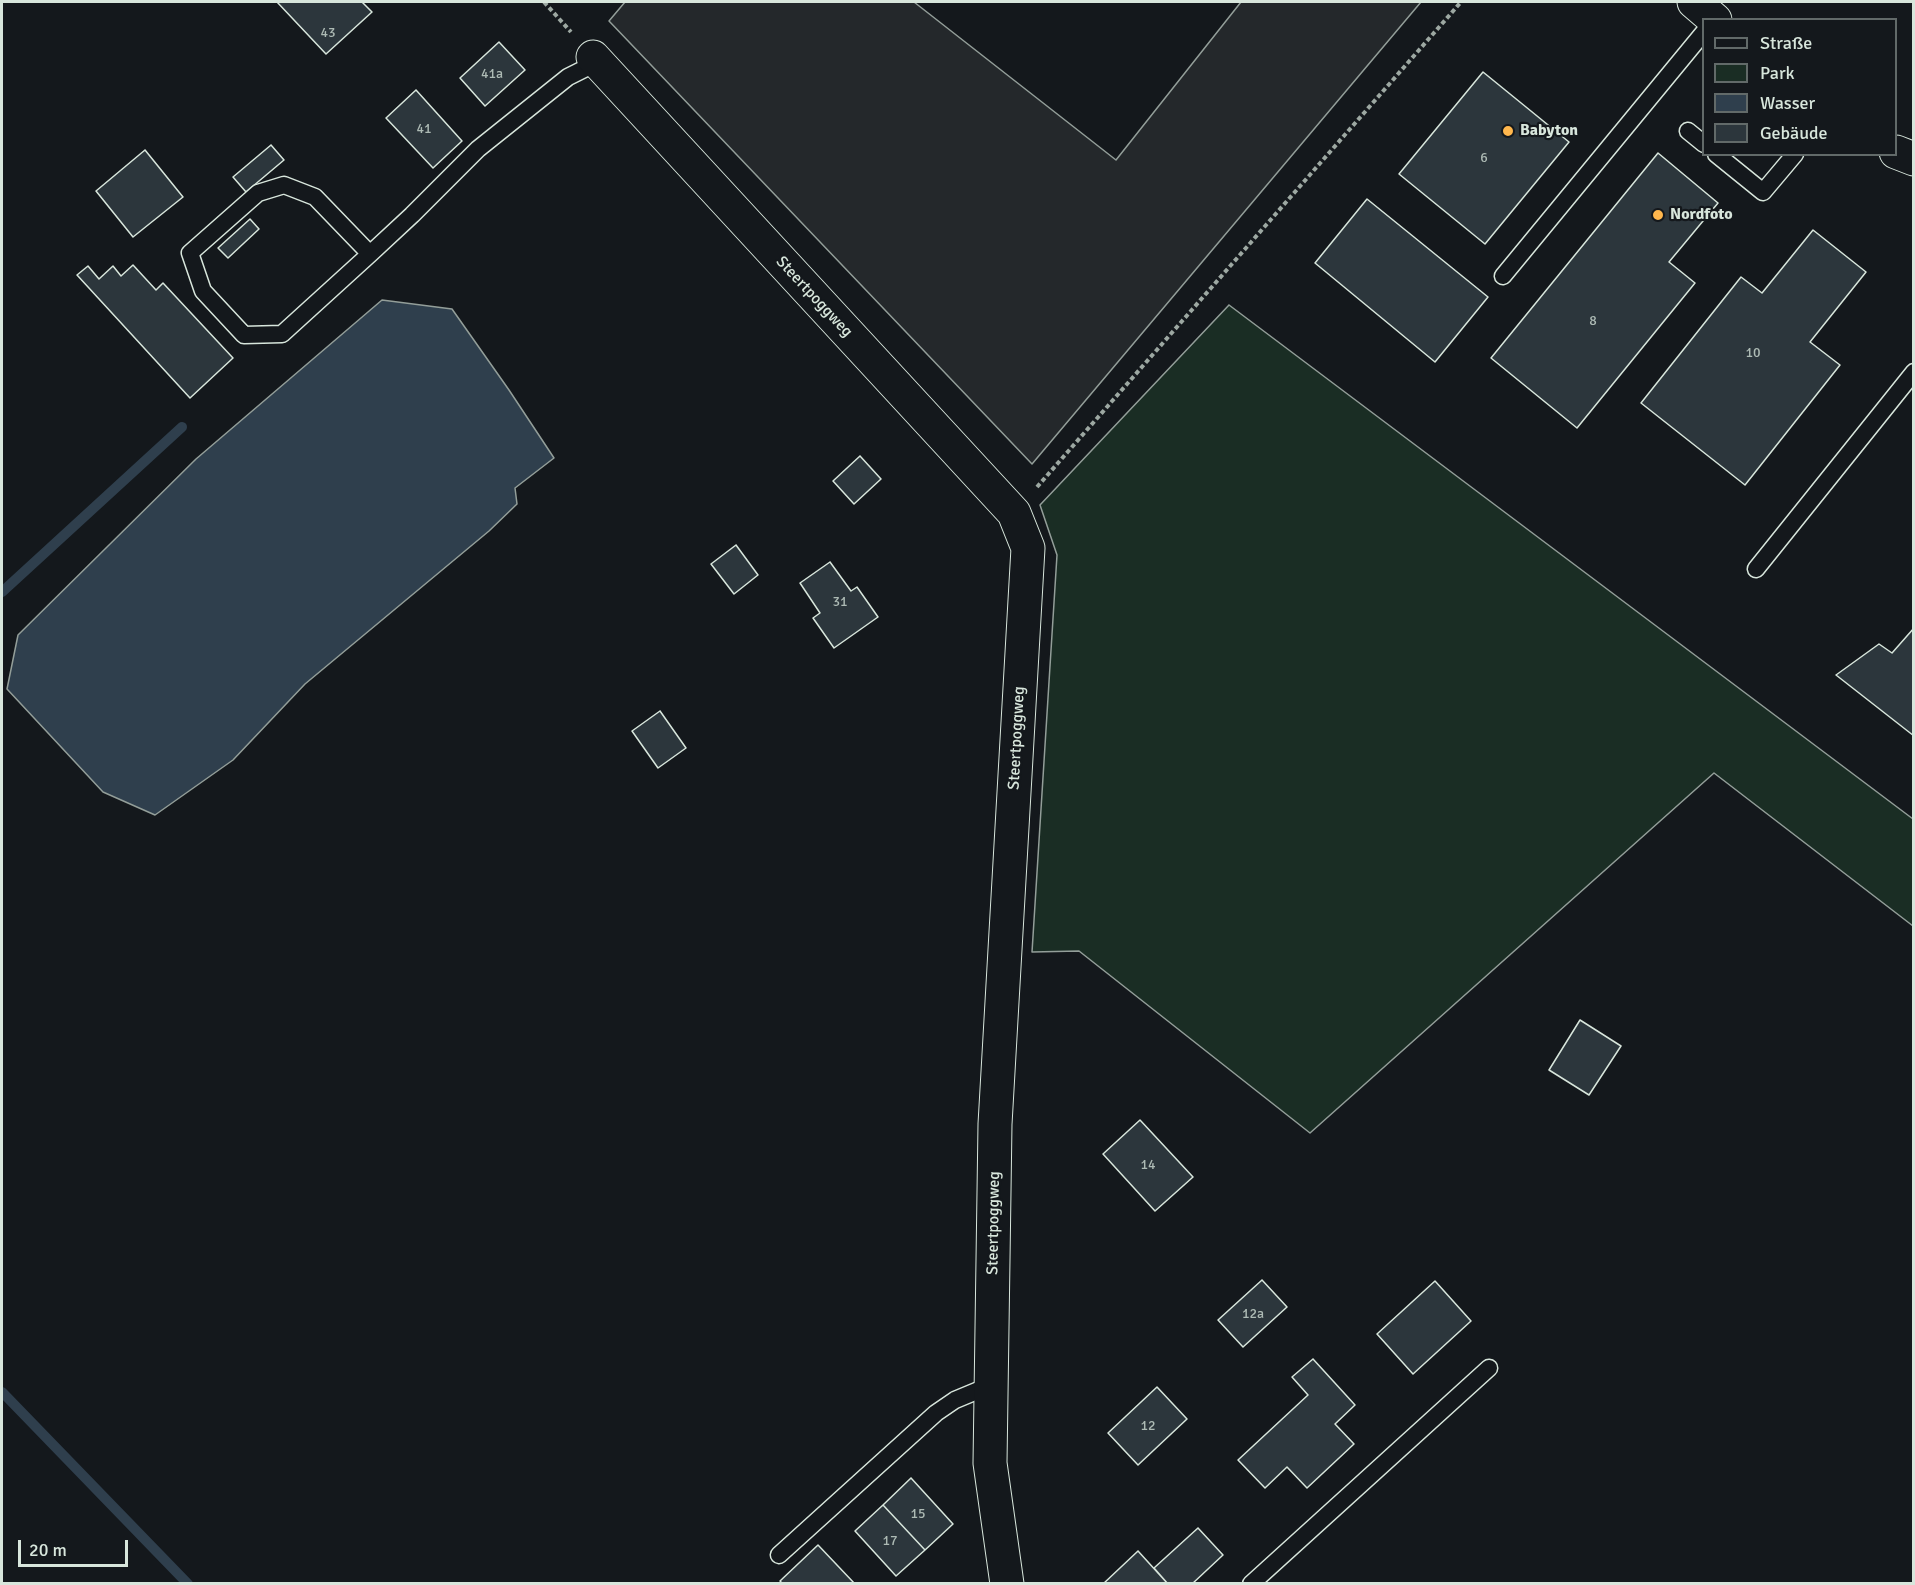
<!DOCTYPE html>
<meta charset="utf-8">
<style>
body{margin:0}
#map{position:relative;width:1915px;height:1585px;overflow:hidden;background:#14181c;font-family:Signika,sans-serif}
canvas{display:block}
.frame{position:absolute;inset:0;border:3px solid #d8e6dc;pointer-events:none}
.legend{position:absolute;left:1702px;top:18px;width:195px;height:138px;box-sizing:border-box;background:#14181c;border:2px solid #626a69;margin:0;padding:8px 10px;list-style:none;font-size:18px;color:#d8e6dc}
.legend li{display:flex;align-items:center;gap:12px;height:30px}
.legend b{width:30px;border:2px solid #626a69}
.scale{position:absolute;left:18px;top:1540px;width:110px;height:27px;box-sizing:border-box;border:3px solid #d8e6dc;border-top:0;padding-left:8px;font-size:18px;line-height:21px;white-space:nowrap;color:#d8e6dc;-webkit-text-stroke:4px #14181c;paint-order:stroke}
</style>
<div id="map">
<canvas width="1915" height="1585"></canvas>
<div class="frame"></div>
<ul class="legend">
<li><b style="height:8px;background:#14181c"></b>Straße</li>
<li><b style="height:16px;background:#1a2d24"></b>Park</li>
<li><b style="height:16px;background:#2f3f4d"></b>Wasser</li>
<li><b style="height:16px;background:#2c363c"></b>Gebäude</li>
</ul>
<div class="scale">20 m</div>
</div>
<script>
const c = document.querySelector('canvas').getContext('2d');
c.lineJoin = 'round';
function fillPath(path, color) { c.fillStyle = color; c.fill(path, 'evenodd'); }
const poly = rows => new Path2D(rows.map(r => 'M' + r).join(''));
function strokePath(path, color, width, dash) { c.strokeStyle = color; c.lineWidth = width; c.lineCap = dash ? 'butt' : 'round'; c.setLineDash(dash || []); c.stroke(path); }
function label(font, color, halo, rows, align = 'center') {
  c.font = font + ' Signika,sans-serif'; c.lineWidth = 4.5; c.setLineDash([]); c.textBaseline = 'middle'; c.strokeStyle = halo; c.fillStyle = color; for (const [text, x, y, turn = 0] of rows) {
    c.save(); c.translate(x, y); c.rotate((+turn || 0) * Math.PI / 180); c.textAlign = isNaN(turn) ? turn : align; if (halo) c.strokeText(text, 0, 0); c.fillText(text, 0, 0); c.restore();
  }
}
const green = poly([
 [1229,305,1913,819,1913,926,1714,773,1310,1133,1079,951,1032,952,1057,555,1040,505,1229,305]
]);
fillPath(green, '#1a2d24');
strokePath(green, '#939e99', 1.5);
const parking = poly([
 [625,2,914,2,1116,160,1241,2,1421,2,1032,464,609,21,625,2]
]);
fillPath(parking, '#24282b');
strokePath(parking, '#939e99', 1.5);
const water = poly([
 [382,300,452,309,509,390,554,458,515,488,517,504,489,531,305,684,233,760,155,815,103,792,7,689,18,635,196,459,382,300]
]);
fillPath(water, '#2f3f4d');
strokePath(water, '#939e99', 1.5);
strokePath(poly([
 [2,592,182,427],
 [2,1392,188,1584]
]), '#2f3f4d', 10);
const building = poly([
 [277,2,362,2,372,12,326,54,277,2],
 [499,42,525,70,485,106,460,78,499,42],
 [1483,72,1569,142,1485,244,1399,174,1483,72],
 [416,90,462,141,433,168,386,118,416,90],
 [271,145,284,160,246,192,233,177,271,145],
 [145,150,183,197,133,237,96,191,145,150],
 [1658,153,1718,203,1669,262,1695,283,1577,428,1491,358,1658,153],
 [1367,199,1488,297,1435,362,1315,263,1367,199],
 [250,219,259,229,228,258,218,248,250,219],
 [1813,230,1866,272,1810,342,1840,365,1745,485,1641,403,1741,277,1762,293,1813,230],
 [133,265,156,290,163,283,233,358,190,398,77,275,88,266,99,279,113,266,121,276,133,265],
 [860,456,881,479,854,504,833,481,860,456],
 [736,545,758,575,734,594,711,564,736,545],
 [830,562,851,591,857,587,878,617,834,648,813,618,820,613,800,583,830,562],
 [1914,628,1914,736,1836,675,1879,644,1892,653,1914,628],
 [660,711,686,748,658,768,632,731,660,711],
 [1580,1020,1621,1046,1589,1095,1549,1070,1580,1020],
 [1140,1120,1193,1177,1155,1211,1103,1154,1140,1120],
 [1262,1280,1287,1307,1243,1347,1218,1320,1262,1280],
 [1435,1281,1471,1321,1413,1374,1377,1334,1435,1281],
 [1313,1359,1355,1405,1335,1424,1354,1444,1307,1488,1287,1467,1265,1488,1238,1460,1308,1395,1292,1377,1313,1359],
 [1157,1387,1187,1419,1138,1465,1108,1433,1157,1387],
 [911,1478,953,1524,925,1550,883,1505,911,1478],
 [883,1505,925,1550,896,1576,855,1531,883,1505],
 [1198,1528,1223,1555,1192,1584,1168,1584,1154,1568,1198,1528],
 [818,1545,855,1584,783,1584,780,1581,818,1545],
 [1138,1551,1168,1584,1103,1584,1138,1551]
]);
fillPath(building, '#2c363c');
strokePath(building, '#d8e6dc', 1.5);
const service = poly([
 [1688,131,1704,144],
 [1716,154,1763,192,1795,154],
 [370,254,315,197,284,185,258,193,190,253,203,291,244,335,282,334,370,254,412,215,478,149,568,77,598,62],
 [1503,276,1704,32],
 [1756,569,1914,372],
 [779,1555,936,1413,955,1400,991,1385],
 [1251,1584,1489,1368]
]);
const minor = poly([
 [1694,2,1715,20],
 [593,57,1014,513,1028,548,995,1124,990,1463,1007,1584],
 [1896,152,1914,159]
]);
strokePath(service, '#d8e6dc', 19);
strokePath(minor, '#d8e6dc', 35);
strokePath(poly([
 [544,2,571,32],
 [1037,487,1461,2]
]), '#9da8a2', 4, [4.5, 3]);
strokePath(service, '#14181c', 16);
strokePath(minor, '#14181c', 33);
for (const [x, y, r, color] of [
 [1508,131,6,"#ffb74d"],
 [1658,215,6,"#ffb74d"]
]) { const dot = new Path2D(); dot.arc(x, y, r, 0, 2 * Math.PI); c.fillStyle = color; c.fill(dot); strokePath(dot, '#14181c', 2); }
label('14px', '#adbab4', null, [
 ["43",328,33],
 ["41a",492,74],
 ["41",424,129],
 ["6",1484,158],
 ["8",1593,321],
 ["10",1753,353],
 ["31",840,602],
 ["14",1148,1165],
 ["12a",1253,1314],
 ["12",1148,1426],
 ["15",918,1514],
 ["17",890,1541]
]);
label('bold 16px', '#d8e6dc', '#14181c', [
 ["Babyton",1520,131],
 ["Nordfoto",1670,215]
], 'left');
label('16px', '#d8e6dc', '#14181c', [
 ["Steertpoggweg",814,297,47],
 ["Steertpoggweg",1017,738,-87],
 ["Steertpoggweg",994,1223,-89]
]);
</script>
